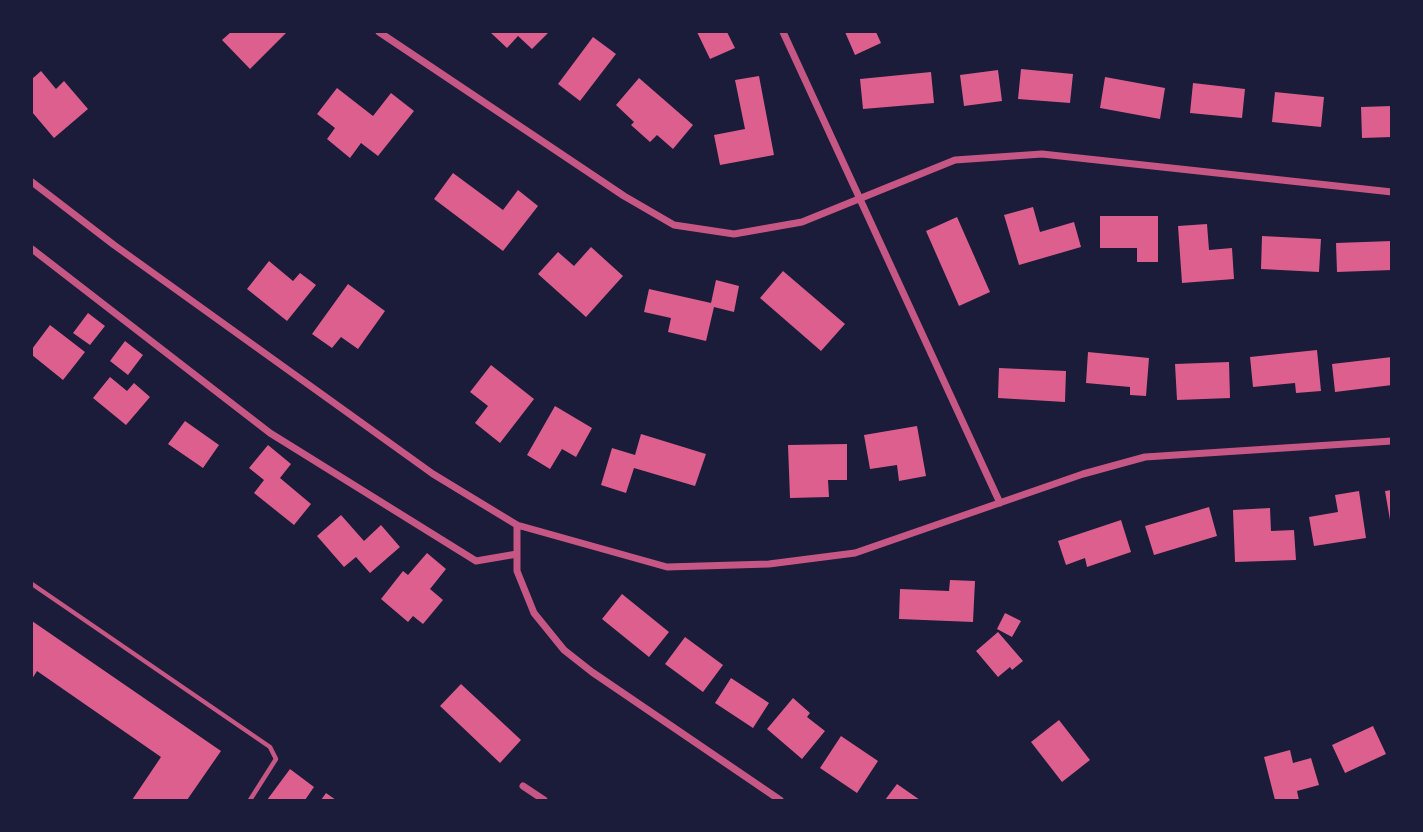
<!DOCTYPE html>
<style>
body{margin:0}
#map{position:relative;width:1423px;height:832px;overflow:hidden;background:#1b1b3a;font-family:Inter,sans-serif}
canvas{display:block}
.frame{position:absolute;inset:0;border:33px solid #1b1b3a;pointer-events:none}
</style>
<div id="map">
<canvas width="1423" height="832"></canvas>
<div class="frame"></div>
</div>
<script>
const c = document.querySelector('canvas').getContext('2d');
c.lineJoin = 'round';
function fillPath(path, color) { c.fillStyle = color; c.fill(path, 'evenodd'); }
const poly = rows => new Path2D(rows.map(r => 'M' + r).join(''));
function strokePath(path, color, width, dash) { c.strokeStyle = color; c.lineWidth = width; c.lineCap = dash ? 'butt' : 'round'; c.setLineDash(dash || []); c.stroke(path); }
fillPath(poly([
 [231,32,287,32,250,69,222,40],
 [490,32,549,32,532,49,518,36,507,48],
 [697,32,727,32,735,48,710,59],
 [845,32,876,32,881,43,855,55],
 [593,37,616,54,580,101,558,84],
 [1021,69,1073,74,1070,103,1018,99],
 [998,70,1002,101,964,106,960,75],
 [41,71,56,89,64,81,88,109,54,138,32,112,32,79],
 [931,72,934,103,863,109,860,79],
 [759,76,774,155,720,165,714,135,745,129,735,80],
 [1105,77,1165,88,1160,119,1100,108],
 [639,78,693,125,673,149,657,135,650,142,631,125,634,122,616,105],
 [1193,83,1245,89,1242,118,1190,113],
 [337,88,373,116,391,93,414,111,378,156,361,143,350,158,327,139,335,128,317,114],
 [1275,92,1324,97,1321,127,1272,122],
 [1392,106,1392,137,1362,138,1361,107],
 [453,173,503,210,518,190,538,206,503,251,434,199],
 [1033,207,1040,232,1074,222,1081,247,1019,265,1004,215],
 [1100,216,1158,216,1158,262,1137,262,1137,248,1100,248],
 [957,217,990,292,959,306,926,231],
 [1207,224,1209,250,1232,248,1234,279,1182,283,1178,226],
 [1262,236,1321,239,1319,272,1261,269],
 [1392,241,1392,270,1337,272,1336,243],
 [591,247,623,276,586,317,538,274,558,252,574,266],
 [269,261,293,281,300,273,316,285,287,321,247,289],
 [783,271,845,324,821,351,760,298],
 [716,280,739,286,734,312,714,307,706,341,668,332,671,318,644,312,649,289,711,303],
 [348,284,385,311,358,349,341,337,332,348,312,334],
 [88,313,105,326,90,345,73,333],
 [50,325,85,352,63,380,32,355,32,349],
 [125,341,143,355,128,375,110,361],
 [1317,350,1321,391,1296,393,1295,383,1253,387,1250,357],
 [1088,352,1149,358,1146,396,1130,395,1130,387,1086,383],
 [1392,357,1392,385,1335,392,1332,364],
 [1229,362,1230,398,1177,400,1175,364],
 [491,365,534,399,500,443,475,423,488,406,470,392],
 [999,368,1066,371,1065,402,998,398],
 [110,377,127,391,134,383,150,397,126,425,93,398],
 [555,406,592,428,576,457,562,449,550,469,527,455],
 [185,421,219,445,203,468,168,444],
 [917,426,926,476,899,481,897,465,870,469,864,435],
 [641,434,706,454,695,486,634,468,626,493,601,485,612,448,635,455],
 [847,444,847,480,828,480,829,497,790,498,788,445],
 [268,445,291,464,280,478,311,504,294,525,254,493,264,480,249,468],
 [1392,490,1392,519,1390,520,1385,491],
 [1359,491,1366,538,1314,546,1309,517,1338,512,1335,495],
 [1209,507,1217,536,1154,555,1145,526],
 [1270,508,1271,531,1294,530,1296,560,1235,562,1233,510],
 [341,515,364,541,381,525,400,547,370,573,356,557,344,567,317,536],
 [1121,520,1131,552,1087,567,1085,558,1066,565,1058,541],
 [427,553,446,569,430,589,443,600,423,624,413,616,408,622,381,599,403,571,408,575],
 [950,580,975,581,973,622,899,619,900,589,949,591],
 [622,594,669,632,649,657,602,619],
 [1005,613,1021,621,1012,637,997,629],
 [32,621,221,751,187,800,132,800,161,757,37,671,32,679],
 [998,632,1023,661,1012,670,1010,667,998,677,976,651],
 [685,637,723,665,703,692,665,664],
 [731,678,769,703,753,728,715,703],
 [461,684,521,740,500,763,440,706],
 [793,698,810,713,807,717,825,731,802,759,767,729],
 [1059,720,1090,760,1062,782,1031,742],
 [1373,726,1386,754,1345,773,1332,745],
 [841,736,878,761,857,793,820,768],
 [1290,750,1293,763,1311,758,1319,785,1297,791,1299,800,1275,800,1264,757],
 [290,769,314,787,305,800,267,800],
 [897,784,920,800,885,800],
 [326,793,336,800,321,800]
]), '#dd5f8e');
strokePath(poly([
 [32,584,270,747,276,759,250,800]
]), '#c65784', 4.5);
strokePath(poly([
 [379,32,624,196,674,225,734,234,802,222,955,160,1042,154,1392,192],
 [783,32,1000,503],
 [32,182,114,245,433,474,517,525,667,567,769,564,855,553,1083,474,1145,457,1392,441],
 [32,249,270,433,476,561,517,554],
 [517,525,517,571,534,613,564,650,592,672,780,800],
 [523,786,544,800]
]), '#c65784', 7);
</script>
